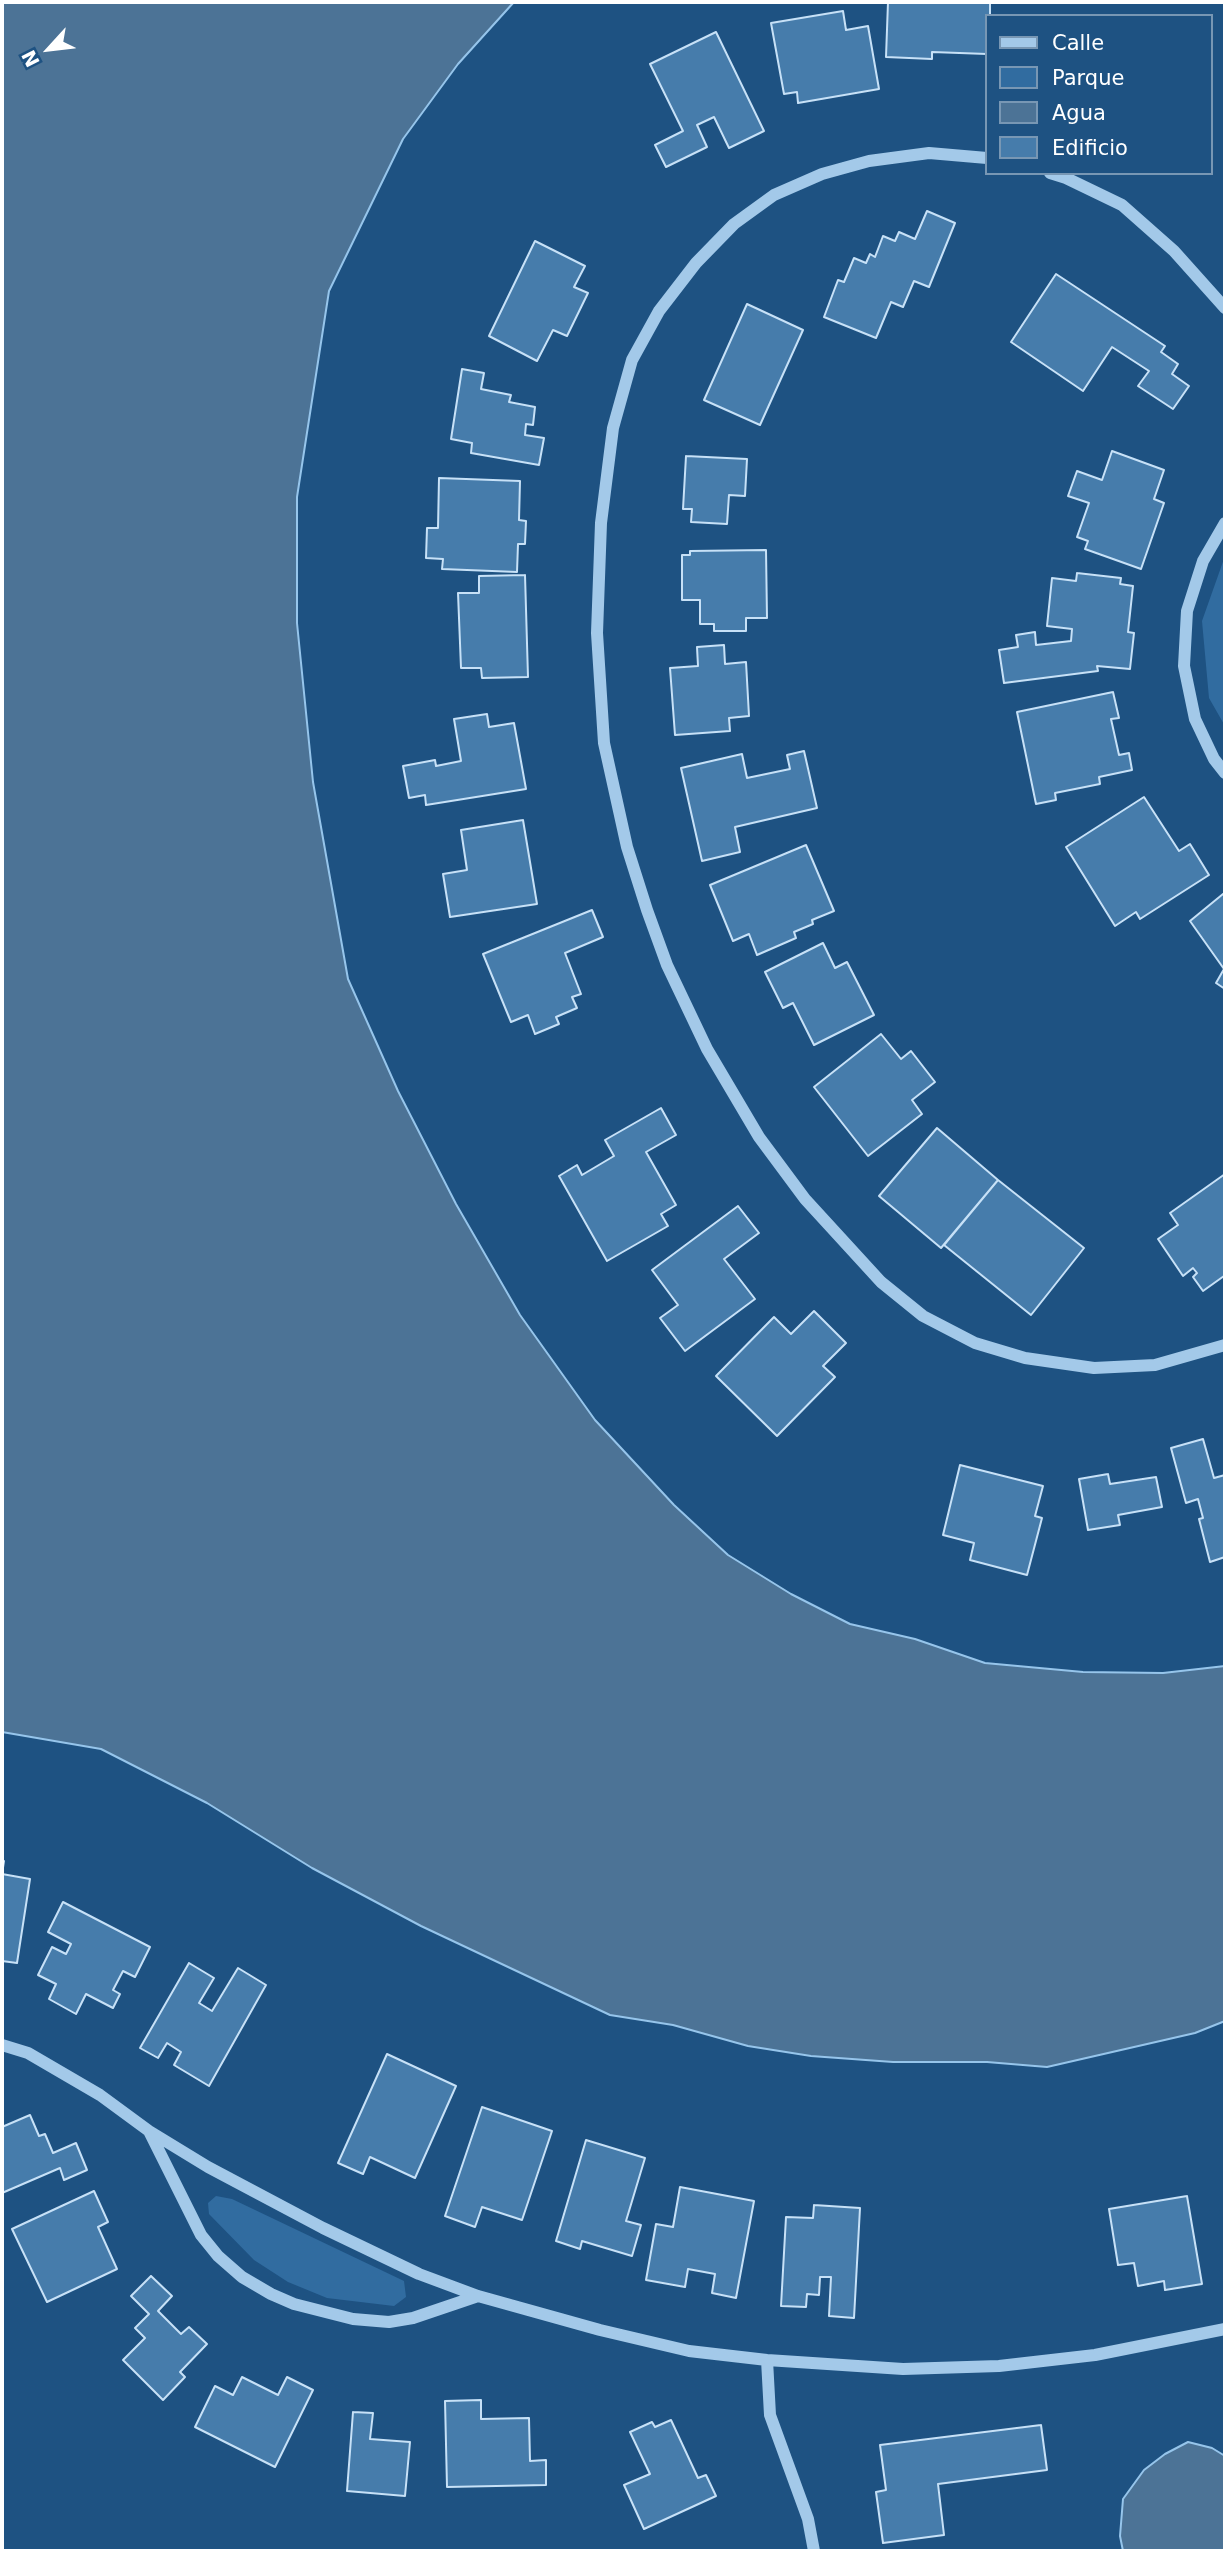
<!DOCTYPE html>
<style>
body{margin:0}
#map{position:relative;width:1227px;height:2553px;overflow:hidden;background:#1e5282;font-family:"DejaVu Sans",sans-serif}
canvas{display:block}
.frame{position:absolute;inset:0;border:4px solid #fff;pointer-events:none}
.legend{position:absolute;left:985px;top:14px;width:228px;height:161px;box-sizing:border-box;background:#1e5282;border:2px solid #7897b4;margin:0;padding:9px 12px;list-style:none;font-size:21px;color:#fff}
.legend li{display:flex;align-items:center;gap:14px;height:35px}
.legend b{width:35px;border:2px solid #7897b4}
.north{position:absolute;left:14px;top:14px;width:70px;height:70px;-webkit-text-stroke:5px #1e5282;paint-order:stroke;rotate:243deg;font-size:19px;font-weight:700;line-height:28px;text-align:center;color:#fff}
.north::after{content:'';display:block;margin:auto;width:24px;height:32px;background:#fff;clip-path:polygon(50% 0,100% 100%,50% 72%,0 100%)}
</style>
<div id="map">
<canvas width="1227" height="2553"></canvas>
<div class="frame"></div>
<ul class="legend">
<li><b style="height:9px;background:#a3c9e9"></b>Calle</li>
<li><b style="height:19px;background:#316ca0"></b>Parque</li>
<li><b style="height:19px;background:#4c7396"></b>Agua</li>
<li><b style="height:19px;background:#467cab"></b>Edificio</li>
</ul>
<div class="north">N</div>
</div>
<script>
const c = document.querySelector('canvas').getContext('2d');
c.lineJoin = 'round';
function fillPath(path, color) { c.fillStyle = color; c.fill(path, 'evenodd'); }
const poly = rows => new Path2D(rows.map(r => 'M' + r).join(''));
function strokePath(path, color, width, dash) { c.strokeStyle = color; c.lineWidth = width; c.lineCap = dash ? 'butt' : 'round'; c.setLineDash(dash || []); c.stroke(path); }
fillPath(poly([
 [1225,556,1225,726,1209,698,1202,621],
 [216,2196,232,2199,404,2281,406,2297,394,2306,327,2298,288,2282,254,2260,209,2214,208,2203]
]), '#316ca0');
const water = poly([
 [2,2,514,2,458,64,403,139,329,291,297,497,297,623,313,782,348,979,398,1091,456,1204,520,1315,595,1420,674,1505,728,1555,791,1594,850,1624,915,1639,985,1663,1083,1672,1163,1673,1225,1666,1225,2021,1195,2033,1047,2067,987,2062,893,2062,811,2056,748,2046,673,2025,610,2015,421,1926,312,1868,207,1803,101,1749,2,1732,2,2],
 [1188,2442,1212,2448,1225,2456,1225,2551,1123,2551,1120,2536,1123,2499,1144,2470,1165,2454,1188,2442]
]);
fillPath(water, '#4c7396');
strokePath(water, '#96c5eb', 2);
const building = poly([
 [888,2,990,2,990,16,987,16,987,54,932,52,932,59,886,57,888,2],
 [843,11,846,30,868,26,879,89,798,103,797,92,784,94,771,23,843,11],
 [716,32,764,131,729,148,714,117,697,125,707,147,666,167,655,145,683,131,650,64,716,32],
 [927,211,955,223,929,287,914,281,903,307,891,302,876,338,824,317,838,280,844,282,854,258,866,263,870,254,875,257,883,236,895,241,899,232,915,239,927,211],
 [535,241,585,266,574,287,588,293,567,336,553,330,537,361,489,336,535,241],
 [1056,274,1165,346,1161,352,1178,364,1172,374,1189,386,1173,409,1138,386,1149,371,1112,347,1083,391,1011,342,1056,274],
 [747,304,803,330,760,425,704,400,747,304],
 [462,369,484,373,481,389,511,395,509,402,535,407,533,425,526,424,525,435,544,438,539,465,471,453,472,443,451,439,462,369],
 [1112,451,1164,470,1154,499,1164,503,1141,569,1085,549,1088,541,1077,537,1089,503,1068,496,1077,471,1102,480,1112,451],
 [686,456,747,459,745,496,729,495,727,524,691,522,692,509,683,509,686,456],
 [439,478,520,481,519,520,526,521,525,544,518,544,517,572,442,569,443,559,426,558,427,528,438,528,439,478],
 [766,550,767,618,746,618,746,631,714,631,714,624,700,624,700,600,682,600,682,555,690,555,690,551,766,550],
 [1077,573,1121,578,1120,584,1133,586,1128,632,1134,633,1130,669,1097,666,1098,671,1004,683,999,650,1018,647,1016,635,1035,632,1036,645,1071,641,1072,629,1047,626,1052,578,1076,581,1077,573],
 [525,575,528,677,482,678,481,668,461,668,458,593,479,593,479,576,525,575],
 [724,645,725,664,746,662,749,716,729,718,730,731,675,735,670,668,698,666,697,647,724,645],
 [1113,692,1119,718,1111,719,1119,755,1129,753,1132,770,1099,777,1100,784,1055,793,1056,800,1036,804,1017,712,1113,692],
 [487,714,489,727,514,723,526,789,426,805,425,795,409,798,403,766,435,760,436,766,461,761,454,719,487,714],
 [804,751,817,808,735,827,740,852,702,861,681,768,742,754,747,778,790,769,787,755,804,751],
 [1144,797,1179,851,1190,844,1209,875,1140,919,1136,912,1115,926,1066,847,1144,797],
 [523,820,537,904,450,917,443,874,467,870,461,830,523,820],
 [806,845,834,911,812,920,813,924,794,932,796,938,757,955,749,934,733,941,710,885,806,845],
 [1223,894,1225,897,1225,989,1216,983,1224,969,1190,921,1223,894],
 [592,910,603,937,565,953,581,994,572,997,577,1008,556,1017,559,1024,535,1034,528,1015,511,1022,483,954,592,910],
 [823,943,835,968,847,962,874,1015,814,1045,793,1003,783,1008,765,972,823,943],
 [881,1034,901,1059,911,1051,935,1082,912,1100,922,1114,868,1156,814,1087,881,1034],
 [661,1108,676,1135,646,1152,676,1205,661,1214,668,1226,607,1261,559,1176,577,1165,582,1175,614,1156,605,1140,661,1108],
 [937,1128,998,1180,941,1248,879,1196,937,1128],
 [1225,1174,1225,1278,1224,1276,1203,1291,1193,1277,1197,1273,1193,1268,1183,1276,1158,1239,1178,1225,1170,1213,1225,1174],
 [998,1180,1084,1248,1031,1315,944,1245,998,1180],
 [738,1206,759,1233,724,1259,755,1299,685,1351,660,1318,678,1305,652,1270,738,1206],
 [814,1311,846,1343,823,1366,835,1377,777,1436,716,1376,774,1317,791,1334,814,1311],
 [1203,1439,1214,1478,1225,1475,1225,1557,1210,1562,1199,1519,1203,1518,1198,1499,1186,1503,1171,1448,1203,1439],
 [960,1465,1043,1486,1035,1516,1042,1518,1027,1575,970,1560,974,1543,943,1535,960,1465],
 [1108,1474,1110,1484,1156,1477,1162,1507,1118,1515,1120,1525,1088,1530,1079,1479,1108,1474],
 [2,1861,4,1861,2,1874,30,1879,17,1963,2,1961,2,1861],
 [63,1902,150,1947,135,1977,123,1971,113,1990,120,1994,113,2008,86,1994,76,2014,49,1999,56,1984,38,1975,52,1947,66,1954,71,1944,48,1932,63,1902],
 [189,1963,214,1978,199,2003,212,2011,238,1968,266,1985,209,2086,174,2065,181,2052,167,2043,158,2058,140,2048,189,1963],
 [387,2054,456,2086,415,2178,370,2157,363,2174,338,2163,387,2054],
 [482,2107,552,2131,522,2220,482,2207,475,2227,445,2216,482,2107],
 [30,2115,39,2136,45,2134,53,2153,76,2143,87,2170,64,2180,60,2168,2,2193,2,2127,30,2115],
 [586,2140,645,2158,626,2221,641,2225,632,2256,582,2241,580,2249,556,2241,586,2140],
 [680,2187,754,2201,736,2298,712,2293,715,2274,688,2269,685,2287,646,2280,656,2224,673,2227,680,2187],
 [94,2191,108,2222,98,2227,117,2269,47,2302,12,2229,94,2191],
 [1187,2196,1202,2284,1165,2290,1164,2281,1138,2286,1134,2263,1118,2265,1109,2209,1187,2196],
 [814,2205,860,2208,854,2318,829,2316,831,2277,820,2277,819,2295,807,2294,806,2307,781,2306,786,2217,813,2218,814,2205],
 [151,2276,172,2296,158,2311,181,2334,189,2327,207,2344,180,2372,185,2377,163,2400,123,2360,145,2338,135,2328,149,2314,131,2296,151,2276],
 [242,2377,278,2395,287,2377,313,2390,275,2467,195,2427,215,2386,233,2395,242,2377],
 [481,2400,481,2419,529,2418,530,2461,546,2460,546,2485,447,2487,445,2401,481,2400],
 [353,2412,373,2413,370,2439,410,2442,405,2496,347,2491,353,2412],
 [671,2420,698,2478,706,2475,716,2496,644,2529,624,2485,650,2474,630,2432,652,2422,655,2427,671,2420],
 [1041,2425,1047,2470,938,2484,944,2535,883,2543,876,2492,886,2490,880,2445,1041,2425]
]);
fillPath(building, '#467cab');
strokePath(building, '#c7e1f7', 2);
strokePath(poly([
 [987,158,929,153,869,161,822,174,774,195,734,224,696,263,659,311,632,360,613,428,601,523,597,633,604,743,627,847,647,910,667,965,707,1049,759,1137,805,1199,881,1282,923,1316,975,1343,1025,1358,1094,1368,1155,1365,1225,1345],
 [1050,173,1066,178,1122,205,1174,251,1225,308],
 [1225,523,1203,561,1187,611,1184,666,1195,719,1214,759,1225,773],
 [2,2045,28,2053,100,2095,149,2131,201,2235,218,2256,242,2277,271,2294,294,2304,353,2319,389,2322,413,2318,478,2296],
 [149,2131,208,2167,323,2228,419,2274,478,2296,600,2330,689,2351,767,2360,903,2369,999,2366,1095,2355,1225,2329],
 [767,2360,770,2415,808,2519,814,2551]
]), '#a3c9e9', 12);
</script>
